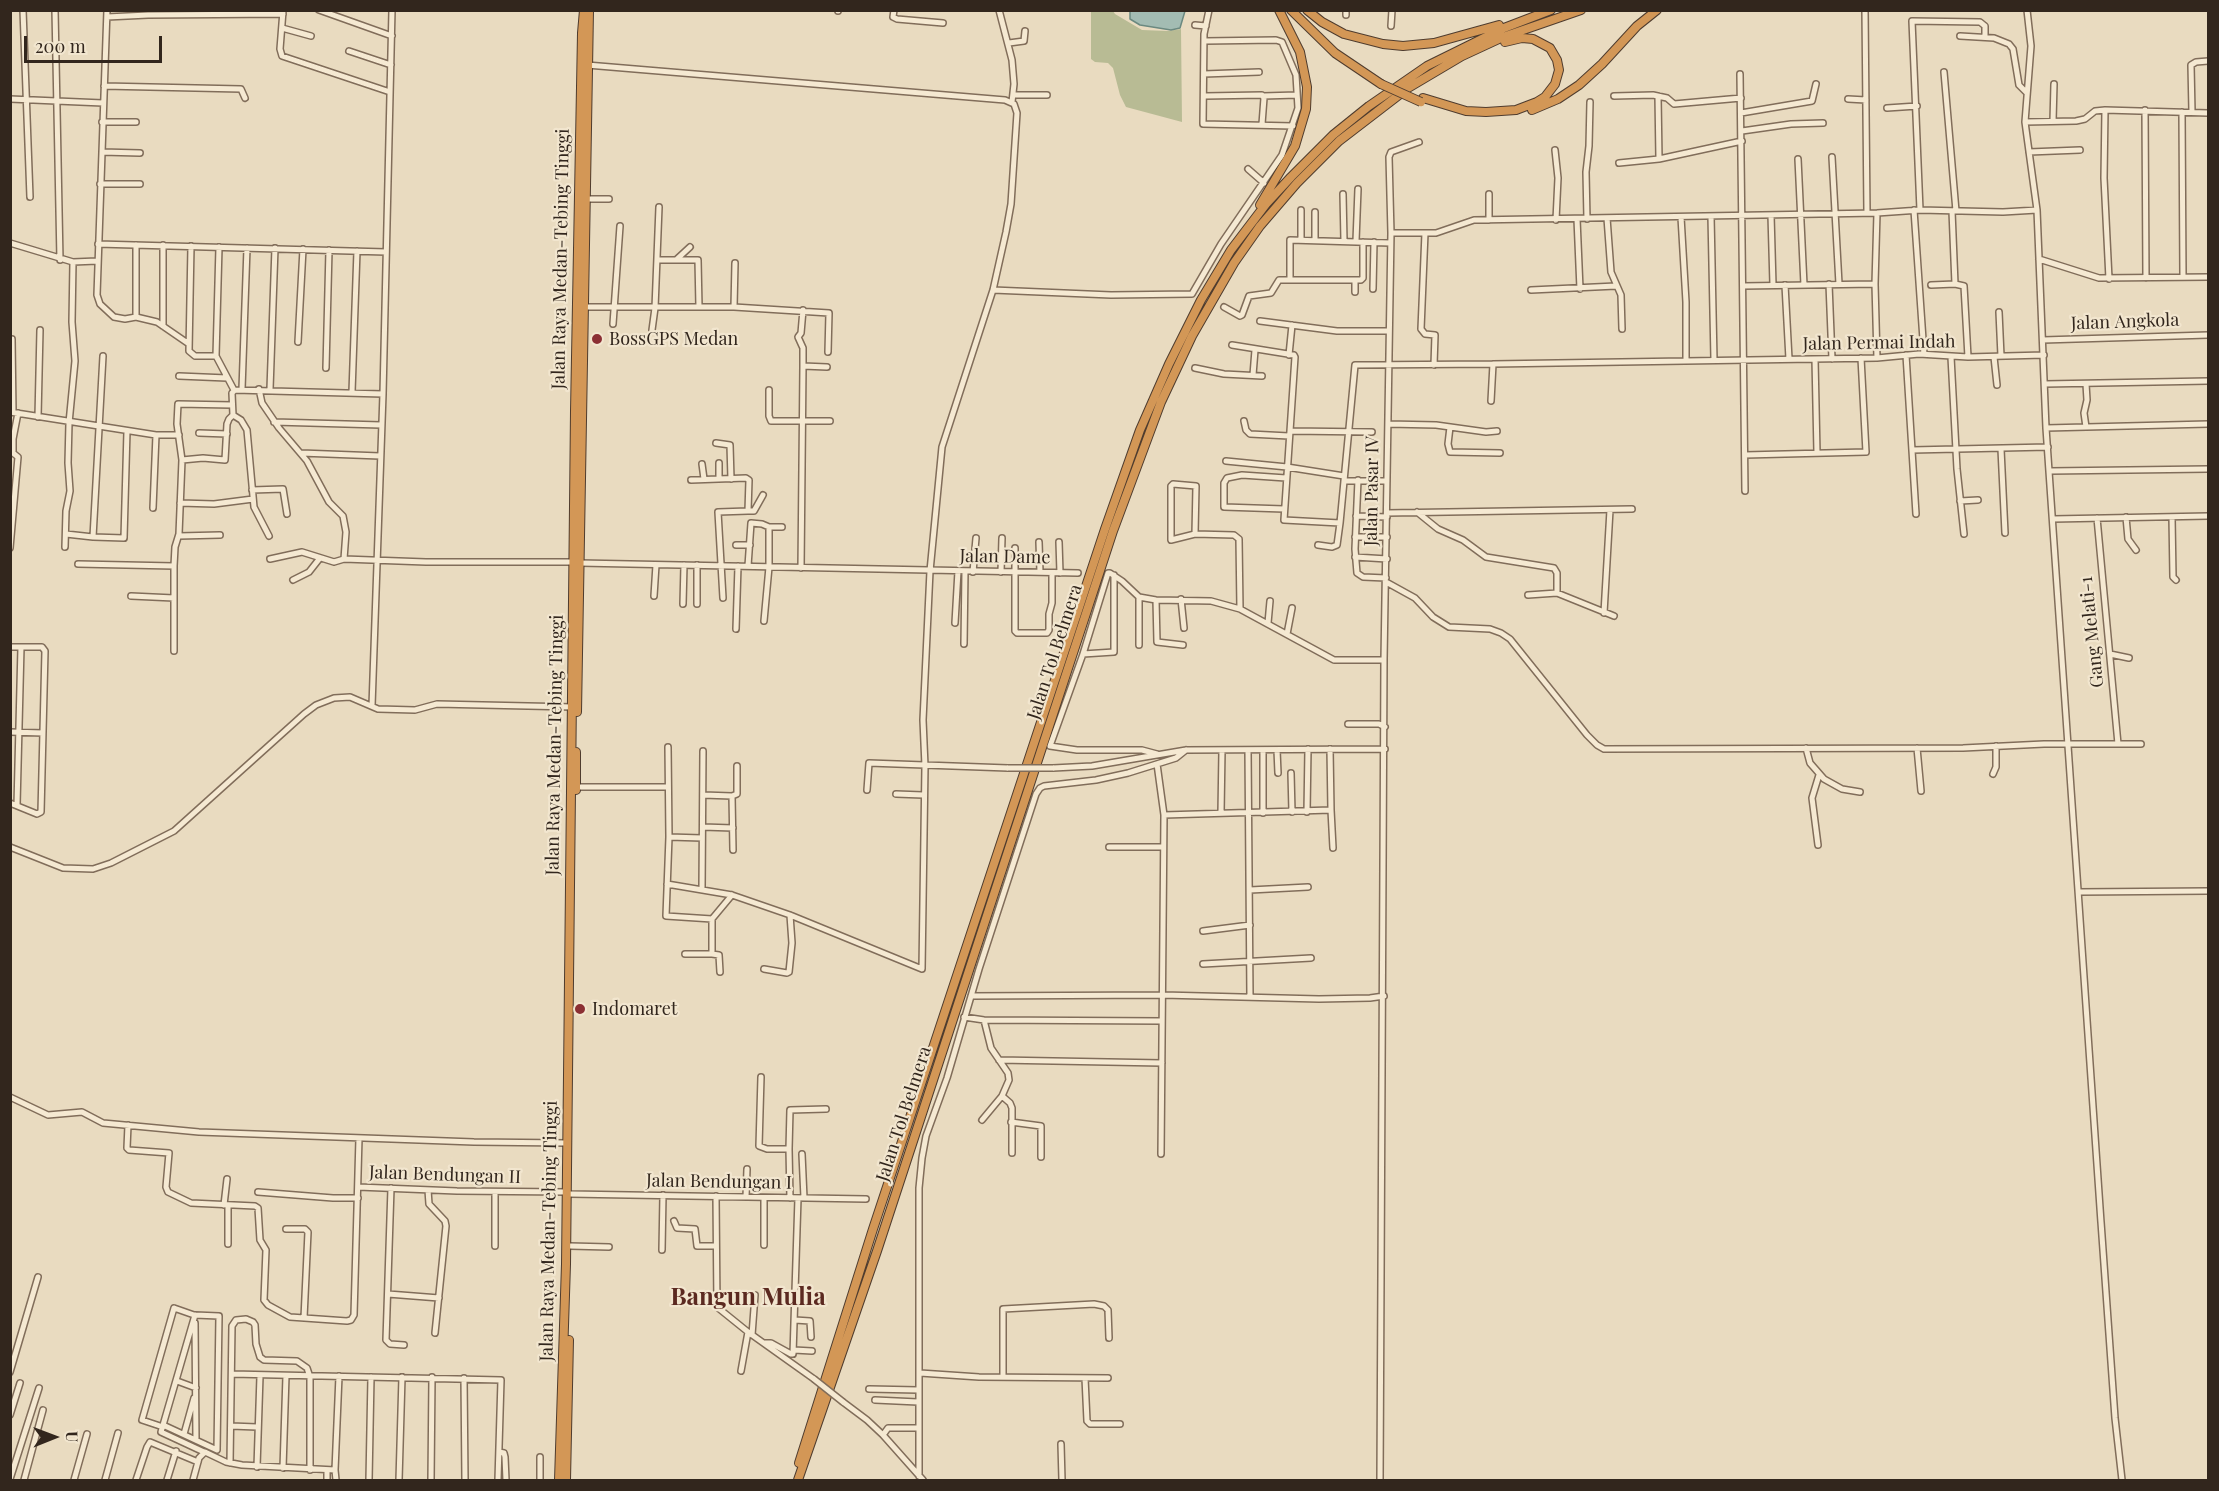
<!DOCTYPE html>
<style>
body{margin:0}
#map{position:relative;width:2219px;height:1491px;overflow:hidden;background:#e9dbc0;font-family:"Playfair Display",serif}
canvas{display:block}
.frame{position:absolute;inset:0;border:12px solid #32261d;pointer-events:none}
.north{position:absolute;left:24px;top:1407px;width:60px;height:60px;-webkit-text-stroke:4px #f2e6cf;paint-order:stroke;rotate:89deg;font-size:16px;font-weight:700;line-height:24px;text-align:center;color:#32261d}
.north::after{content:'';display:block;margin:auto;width:21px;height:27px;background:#32261d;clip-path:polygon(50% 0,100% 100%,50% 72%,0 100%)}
.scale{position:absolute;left:24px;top:36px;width:138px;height:27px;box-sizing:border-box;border:3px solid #32261d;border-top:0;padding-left:8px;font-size:18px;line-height:21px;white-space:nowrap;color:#32261d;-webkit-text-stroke:4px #f2e6cf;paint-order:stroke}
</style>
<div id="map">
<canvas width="2219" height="1491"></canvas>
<div class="frame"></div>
<div class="north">U</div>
<div class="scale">200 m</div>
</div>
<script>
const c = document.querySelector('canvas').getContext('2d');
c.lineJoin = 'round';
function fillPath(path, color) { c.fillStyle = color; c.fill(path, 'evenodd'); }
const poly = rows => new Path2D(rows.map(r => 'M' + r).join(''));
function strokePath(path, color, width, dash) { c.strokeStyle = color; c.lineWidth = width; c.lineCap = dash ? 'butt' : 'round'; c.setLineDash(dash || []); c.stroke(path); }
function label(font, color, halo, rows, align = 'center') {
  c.font = font + ' "Playfair Display",serif'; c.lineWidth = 4.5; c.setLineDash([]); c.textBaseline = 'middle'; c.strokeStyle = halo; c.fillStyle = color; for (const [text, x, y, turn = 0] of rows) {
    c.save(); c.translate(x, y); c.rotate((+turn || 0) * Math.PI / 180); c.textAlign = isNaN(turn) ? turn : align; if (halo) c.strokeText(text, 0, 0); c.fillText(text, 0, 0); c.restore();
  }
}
fillPath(poly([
 [1091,11,1113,11,1115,14,1142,30,1168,31,1181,29,1182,122,1126,107,1120,95,1113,68,1108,63,1095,62,1091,59]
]), '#b8bb94');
const water = poly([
 [1130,11,1130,10,1185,11,1180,28,1171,30,1140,25,1130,19,1130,11]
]);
fillPath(water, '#a3bcb3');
strokePath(water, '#6b8980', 1.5);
const minor = poly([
 [23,10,30,197],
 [55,10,60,260],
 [107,10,97,295,100,304,114,317,125,319,136,317],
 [319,10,392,36],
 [894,10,893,17,897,19,943,23],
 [999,10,1012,60,1014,84,1012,102],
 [1209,10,1204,34,1203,124,1293,126],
 [1346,10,1346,15],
 [1865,10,1867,213],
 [2027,10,2031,46,2025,122,2037,210,2046,428,2101,1222,2115,1418,2122,1480],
 [283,11,280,49,282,56,390,92],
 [838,11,838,10],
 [107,17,148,15,283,14],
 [1195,25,1206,26],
 [1391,26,1392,10],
 [282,28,311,36],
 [1960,36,1994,38,2009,44,2013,49,2019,85,2026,92],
 [1009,43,1024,41,1025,31],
 [349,51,391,65],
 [587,65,1005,100,1014,104,1017,113,1011,204,1006,232,993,290,942,447,930,571,923,720,925,766,922,969,790,915,732,895,667,884],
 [1944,72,1956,211],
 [1204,74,1259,72],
 [1740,74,1745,491],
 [104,86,241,89,245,98],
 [1013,95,1047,95],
 [1205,96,1262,95,1264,98,1262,124],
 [1263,96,1297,95],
 [1614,96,1653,95,1667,98,1674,104,1741,98],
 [1658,96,1659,159],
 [10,99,103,103],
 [1848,99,1866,100],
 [1887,108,1917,106],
 [2105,110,2104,178,2109,279],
 [2145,110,2146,278],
 [2182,112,2183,277],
 [2192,112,2191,65,2196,62,2208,61],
 [1741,113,1812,101,1816,84],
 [2053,121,2054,84],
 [102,122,136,122],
 [2025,122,2076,121,2085,119,2095,111,2105,110,2208,113],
 [1742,131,1791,124,1823,123],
 [1555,150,1558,178,1556,220],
 [102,152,140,153],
 [2029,152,2080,150],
 [1832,157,1839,284],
 [1798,159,1804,285],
 [1619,163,1659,159,1742,141],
 [1248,169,1264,183],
 [100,184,140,184],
 [1343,194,1344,241],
 [585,199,609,199],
 [1914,210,1924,354],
 [1920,210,1912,21,1980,22,1985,26,1985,36],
 [1952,211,1955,284],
 [1315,212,1315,240],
 [1877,213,1875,284,1877,358],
 [1771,215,1773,285],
 [1711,216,1714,360],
 [1681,217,1686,302,1686,361],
 [1607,218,1611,272,1621,295,1622,329],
 [1577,219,1580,289],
 [1587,219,1586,172,1589,146,1590,102],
 [1489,220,1489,194],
 [1391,233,1436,233,1474,220,1877,213,1920,210,2003,212,2037,210],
 [1425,233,1421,329,1425,334,1435,335,1434,365],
 [1301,240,1301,210],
 [1356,241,1358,189],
 [10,243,73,262,97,261],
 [98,244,386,252],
 [136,245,136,317,157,322,189,344],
 [191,246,189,351,195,356,216,356],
 [219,247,216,356,234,390],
 [677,259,690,247],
 [2039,259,2099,278,2208,277],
 [657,260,698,260,699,307],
 [1290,279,1290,240,1390,243],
 [1829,284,1832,359],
 [1785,285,1789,359],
 [1931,285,1955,284,1964,286,1968,357],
 [1743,286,1875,284],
 [1373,289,1374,242],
 [993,290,1111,295,1192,294,1221,244,1282,155,1298,108,1296,75,1282,42,1276,40,1205,41],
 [1531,290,1616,286],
 [1355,292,1355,281],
 [584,307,734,307,829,313,828,352],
 [734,307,735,263],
 [1224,307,1240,316,1242,315,1249,296,1271,293,1279,280,1361,280,1363,278,1363,242],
 [1999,312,2001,356],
 [1260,321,1337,331,1389,331],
 [613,324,620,226],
 [163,326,163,245],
 [652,330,655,308,659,207],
 [12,339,13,412],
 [2043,340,2208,335],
 [298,342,303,249],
 [1232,345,1294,355,1295,357,1284,520,1340,523,1344,481,1387,481],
 [1289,355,1292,325],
 [1906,355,1916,514],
 [1951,357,1957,469,1964,534],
 [1994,357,1997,385],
 [1815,359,1817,453],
 [803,366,827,367],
 [326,368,329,250],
 [1195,368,1224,374,1262,376],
 [1253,375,1255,350],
 [179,376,227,378],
 [2045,384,2208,381],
 [242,389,247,248],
 [259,389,262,403,279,428,307,461,329,502,343,516,346,532,344,559,426,562,574,562],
 [270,389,275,248],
 [769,390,769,416,771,421,830,421],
 [352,392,357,251],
 [1491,401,1493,364,1877,358,1919,354,1968,357,2044,355],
 [10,412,156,435,179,435],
 [233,415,241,420,247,430,254,507,269,536],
 [38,417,40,330],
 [1244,421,1246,430,1250,434,1289,436],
 [274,422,381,425],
 [1388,424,1436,425,1486,432,1497,431],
 [1450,427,1448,444,1450,452,1500,453],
 [2086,427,2084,413,2087,400,2086,384],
 [2046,428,2208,424],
 [1290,431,1372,432],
 [199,433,227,434],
 [716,443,730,445,731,479],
 [2001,449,2005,533],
 [1912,450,2048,447],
 [301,453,380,456],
 [1745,455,1866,452,1861,358],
 [182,460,203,458,225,460,227,424,229,419,233,415,232,393,235,390,383,394],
 [1226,461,1287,467,1344,476],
 [702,464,704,479],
 [2050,471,2208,469],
 [719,479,719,463],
 [691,480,746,478,749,480,748,511,718,512,723,598],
 [1358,480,1355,549,1357,573,1363,577,1386,578],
 [1344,481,1355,365,1493,364],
 [252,490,283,489,287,514],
 [1960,501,1978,500],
 [180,503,214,504,253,499],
 [153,508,156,435],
 [1284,509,1224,507,1224,483,1227,478,1242,475,1286,478],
 [748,511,754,511,763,495],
 [1417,512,1438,529,1463,540,1486,557,1554,568,1557,573,1557,593],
 [1387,513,1632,509],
 [1356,516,1387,517],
 [2126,517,2128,539,2136,550],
 [2172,517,2173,577,2176,580],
 [2097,518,2118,744],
 [2053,519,2208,516],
 [769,527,782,527],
 [66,534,93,537,124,538,127,431],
 [1195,534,1171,540,1171,486,1173,484,1196,486,1195,534,1234,535,1239,539,1240,609,1334,660,1384,660],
 [179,536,220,535],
 [93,537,103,356],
 [1355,537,1387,537],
 [1039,542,1040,572],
 [1059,542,1060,573],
 [736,545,750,545],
 [1318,545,1332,547,1337,545,1340,523],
 [65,547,66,511,70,491,68,463,69,423,75,361,72,322,73,262],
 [10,548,18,457,13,453,13,439,18,413],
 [1015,548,1015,631,1017,633,1047,633,1049,630,1049,614,1052,603,1052,573],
 [1355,557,1387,559],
 [270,559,302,552,334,562,344,559],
 [580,563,1078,573],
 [78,564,174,566],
 [748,566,751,523,762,524,769,527,769,567,764,621],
 [801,568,803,366,803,348,798,337,801,333,803,310],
 [973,572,976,538],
 [1001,572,1002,538],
 [293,580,309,572,320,558],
 [1386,582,1415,598,1433,617,1449,627,1490,629,1501,633,1510,639,1587,735,1597,745,1604,749,1963,748,2044,744,2141,744],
 [1528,595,1557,593,1614,616],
 [131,596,174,598],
 [654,596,656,565],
 [1181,599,1184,628],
 [1156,600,1157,642,1183,645],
 [683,604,684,565],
 [697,604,697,565],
 [1604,613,1610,510],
 [955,623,958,571],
 [1268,623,1270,601],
 [736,629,738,566],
 [1287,634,1292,608],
 [964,644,965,571],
 [1139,645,1139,597],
 [10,647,42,647,45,651,41,812,37,814,10,803],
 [174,651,174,566,175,547,179,534,182,460,177,424,178,404,232,405],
 [1083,654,1114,652,1114,575],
 [2110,654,2129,658],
 [372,706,383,394,392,10],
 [1348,724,1379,724,1385,727],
 [10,732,43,733],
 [668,747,669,837,702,838],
 [1806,748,1810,763,1824,779,1842,789,1860,792],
 [1917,748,1921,791],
 [1248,750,1250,997],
 [1263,750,1263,813],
 [1277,750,1278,773],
 [1157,754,1142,750,1077,750,1050,746,1083,654,1108,573,1110,573,1122,581,1139,597,1156,600,1211,601,1240,609],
 [1157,764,1164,815,1161,1154],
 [1053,768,1092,766,1186,750,1385,749],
 [1291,773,1292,812],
 [1993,774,1996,767,1996,746],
 [576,787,668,787],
 [867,790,869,763,1008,768],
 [896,794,923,795],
 [703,795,732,796,737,794,737,766],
 [732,796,733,850],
 [17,805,21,647],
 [1331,810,1333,848],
 [1307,812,1308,749],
 [1221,813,1222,750],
 [1164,815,1331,810,1330,749],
 [703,827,733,828],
 [669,837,666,916,712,919,732,895],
 [1818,845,1812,798,1819,775],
 [10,847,63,868,93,869,111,863,174,831,304,714,316,705,334,698,350,697,378,709,415,710,437,704,573,707],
 [1109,847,1162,847],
 [702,889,703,751],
 [1250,890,1308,887],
 [2079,892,2208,891],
 [712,919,712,954,719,955,720,972],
 [1203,931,1250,925],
 [685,954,712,954],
 [1203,964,1311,958],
 [764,969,787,973,789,972,792,943,790,915],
 [971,996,1163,995,1319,999,1370,998,1384,996],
 [964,1017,984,1020,1162,1021],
 [984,1020,991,1048,1008,1073,1009,1080,1002,1096,1010,1103,1012,1108,1012,1153],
 [999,1060,1162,1063],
 [761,1077,759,1146,767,1149,789,1149,790,1198],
 [10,1097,48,1115,82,1112,103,1123,199,1132,474,1142,567,1143],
 [982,1120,1002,1096],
 [1011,1122,1041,1126,1041,1157],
 [128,1125,127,1148,129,1150,169,1153,166,1187,168,1192,191,1203,255,1206,258,1208,260,1240,266,1250,264,1300,268,1305,290,1317,347,1321,351,1320,354,1315,359,1138],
 [789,1149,790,1110,826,1109],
 [802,1154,804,1198],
 [358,1187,457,1191,567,1192],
 [391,1188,386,1340,390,1344,404,1345],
 [428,1190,429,1204,445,1221,446,1226,435,1333],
 [258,1192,333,1198,358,1198],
 [570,1194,866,1199],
 [716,1196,717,1307,748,1332,814,1379],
 [746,1197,747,1169],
 [764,1198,764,1245],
 [224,1205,227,1179],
 [674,1221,677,1228,695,1229,697,1246,716,1246],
 [286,1229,305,1229,308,1232,304,1318],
 [228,1244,228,1206],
 [495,1246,495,1192],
 [570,1246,609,1247],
 [662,1250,663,1195],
 [388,1294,439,1298],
 [195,1315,161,1432,204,1452],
 [795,1320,810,1321,811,1337],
 [195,1323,196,1440],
 [752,1335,755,1295],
 [765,1343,771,1343,791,1354,793,1354,798,1198],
 [794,1350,812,1351],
 [741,1371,748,1332],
 [10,1372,38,1277],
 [920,1373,979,1377,1108,1378],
 [232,1374,501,1380,498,1480],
 [1003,1377,1003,1309,1094,1304,1104,1306,1108,1310,1109,1338],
 [464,1378,465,1480],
 [1085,1378,1087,1421,1090,1424,1120,1424],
 [177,1381,196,1388],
 [869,1389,918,1390],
 [875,1400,918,1402],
 [843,1402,867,1420,883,1435,923,1480],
 [10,1415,20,1383],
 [163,1425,217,1450,219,1316,195,1315],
 [231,1426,257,1427],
 [163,1427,142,1420,174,1308,194,1315],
 [184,1434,194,1398],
 [883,1435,888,1428,919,1428],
 [1061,1444,1062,1480],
 [499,1452,504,1453,505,1457,506,1480],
 [230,1463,232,1326,236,1320,246,1319,253,1322,255,1325,256,1344,260,1357,264,1360,297,1361,307,1368,310,1377,310,1470],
 [257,1467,260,1376],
 [283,1468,286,1376],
 [335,1470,339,1376],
 [919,1476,919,1188,922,1158,926,1136,947,1078,979,969,1036,794,1040,788,1044,786,1096,780,1128,773,1176,758,1186,750],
 [10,1479,39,1388],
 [24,1480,43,1410],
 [74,1480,87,1434],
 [105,1480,118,1433],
 [136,1480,147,1447,150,1442,198,1462],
 [167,1480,176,1451],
 [193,1480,199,1458,205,1452,226,1462,242,1465,335,1470,336,1480],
 [327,1480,327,1470],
 [369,1480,371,1377],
 [399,1480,402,1377],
 [431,1480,432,1377],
 [540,1480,540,1457],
 [1380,1480,1384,660,1391,233,1389,157,1391,152,1419,142]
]);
const highway = poly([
 [1291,10,1335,53,1381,84],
 [1307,10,1322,22,1344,34,1383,44,1403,46,1434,43,1499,25],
 [1423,98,1466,111,1486,112,1516,110,1537,102,1545,97,1555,84,1559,70,1557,60,1550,48,1533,39,1522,38,1505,42],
 [1532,110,1558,99,1579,85,1602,64,1637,26,1657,10],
 [1260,205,1295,146,1306,109,1307,87,1300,52,1279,10],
 [577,712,589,11],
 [576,790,576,752],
 [799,1463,873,1229,1105,529,1140,430,1169,364,1201,300,1231,250,1266,204,1291,177,1333,135,1369,106,1427,66,1504,28,1551,10],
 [559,1480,566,1264,575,411,582,33,584,10],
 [566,1480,569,1340],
 [798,1480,877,1251,1113,531,1161,402,1192,336,1234,263,1260,226,1297,183,1339,141,1408,88,1462,56,1503,37,1581,10]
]);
strokePath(minor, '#816d5a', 8);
strokePath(highway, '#4f3c2e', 10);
strokePath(minor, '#f5e9d2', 5);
strokePath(highway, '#d39756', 8);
const minorBridge = poly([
 [1008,768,1053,768],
 [814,1379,843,1402]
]);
const highwayBridge = poly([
 [1381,84,1421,102]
]);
strokePath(minorBridge, '#816d5a', 8, []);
strokePath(highwayBridge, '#4f3c2e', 10, []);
strokePath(minorBridge, '#f5e9d2', 5);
strokePath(highwayBridge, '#d39756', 8);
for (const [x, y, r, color] of [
 [597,339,6,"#8b2f33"],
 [580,1009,6,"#8b2f33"]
]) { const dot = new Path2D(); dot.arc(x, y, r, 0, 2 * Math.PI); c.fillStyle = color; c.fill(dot); strokePath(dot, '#f2e6cf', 2); }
label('18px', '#32261d', '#f2e6cf', [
 ["Jalan Raya Medan-Tebing Tinggi",561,259,-89],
 ["Jalan Angkola",2125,322,-2],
 ["Jalan Permai Indah",1879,343,-1],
 ["Jalan Pasar IV",1372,491,-89],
 ["Jalan Dame",1005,557,1],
 ["Gang Melati-1",2092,632,-96],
 ["Jalan Tol Belmera",1055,652,-72],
 ["Jalan Raya Medan-Tebing Tinggi",555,745,-89],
 ["Jalan Tol Belmera",904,1114,-72],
 ["Jalan Bendungan II",445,1175,2],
 ["Jalan Bendungan I",719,1182,1],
 ["Jalan Raya Medan-Tebing Tinggi",549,1231,-89]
]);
label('18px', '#32261d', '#f2e6cf', [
 ["BossGPS Medan",609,339],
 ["Indomaret",592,1009]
], 'left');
label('bold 24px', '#5b2920', '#f2e6cf', [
 ["Bangun Mulia",748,1298]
]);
</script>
